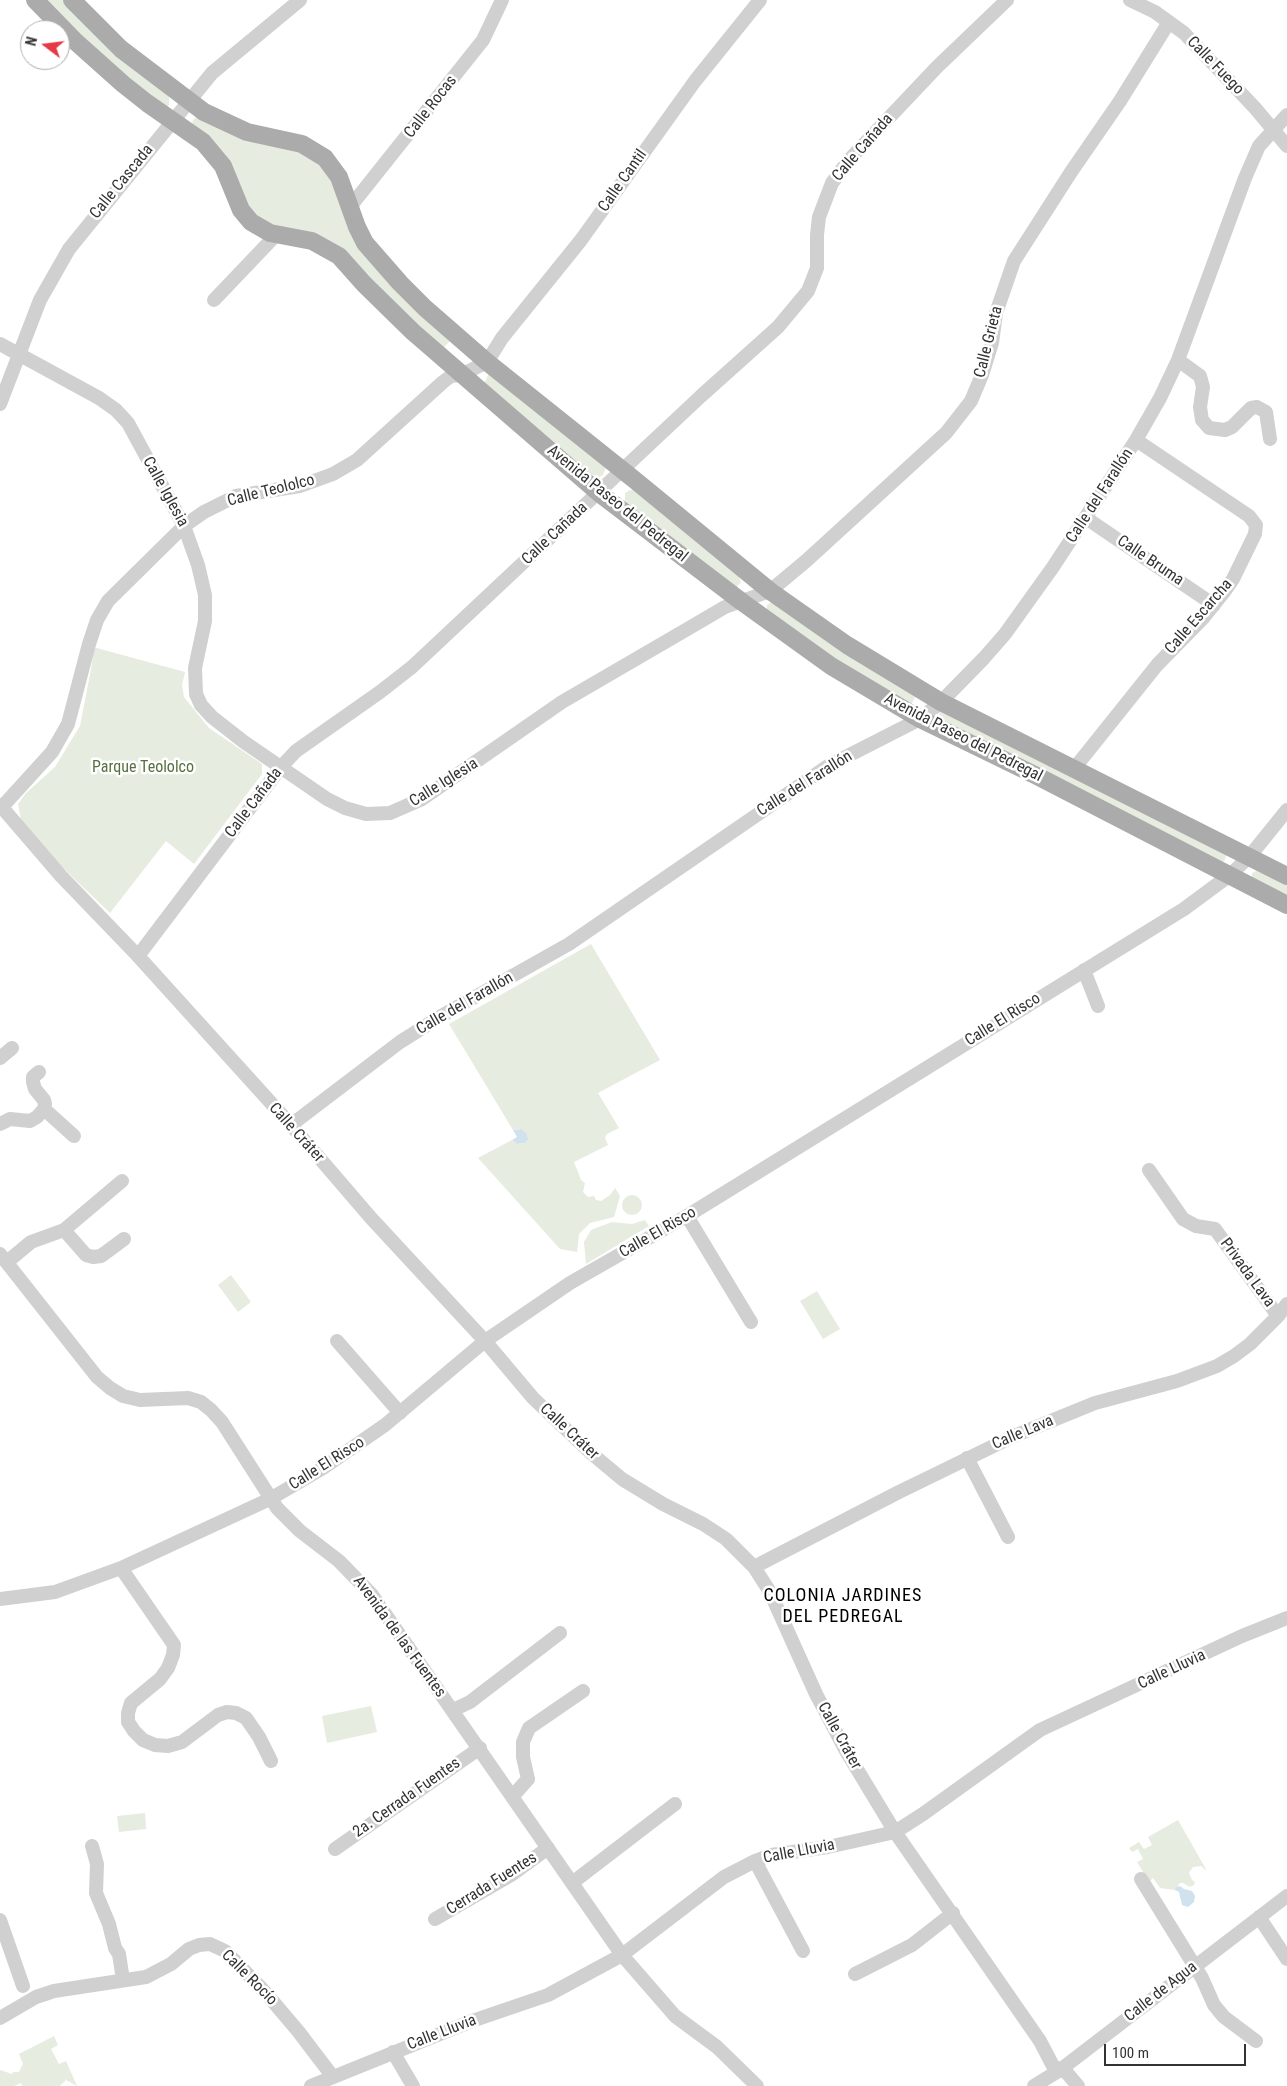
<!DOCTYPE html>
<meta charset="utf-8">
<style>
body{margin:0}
#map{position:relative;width:1287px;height:2086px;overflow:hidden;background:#fff;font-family:"Roboto Condensed",sans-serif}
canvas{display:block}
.north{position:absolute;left:20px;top:20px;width:50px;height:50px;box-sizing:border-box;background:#fff;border:1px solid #adadad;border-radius:50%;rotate:285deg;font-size:14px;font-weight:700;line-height:20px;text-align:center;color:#333}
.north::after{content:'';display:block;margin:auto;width:18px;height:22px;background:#e63946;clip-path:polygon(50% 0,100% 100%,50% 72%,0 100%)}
.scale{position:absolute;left:1104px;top:2044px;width:142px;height:22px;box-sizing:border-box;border:2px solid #333;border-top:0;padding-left:6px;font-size:15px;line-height:18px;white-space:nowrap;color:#333;-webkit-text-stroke:4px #fff;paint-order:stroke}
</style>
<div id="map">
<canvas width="1287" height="2086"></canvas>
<div class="north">N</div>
<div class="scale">100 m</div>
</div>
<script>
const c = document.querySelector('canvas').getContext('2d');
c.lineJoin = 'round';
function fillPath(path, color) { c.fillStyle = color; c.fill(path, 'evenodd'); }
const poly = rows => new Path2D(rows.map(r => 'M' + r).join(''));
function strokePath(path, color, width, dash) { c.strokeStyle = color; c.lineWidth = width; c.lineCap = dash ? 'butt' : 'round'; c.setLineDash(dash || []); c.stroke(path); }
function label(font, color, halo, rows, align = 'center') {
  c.font = font + ' "Roboto Condensed",sans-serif'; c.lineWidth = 5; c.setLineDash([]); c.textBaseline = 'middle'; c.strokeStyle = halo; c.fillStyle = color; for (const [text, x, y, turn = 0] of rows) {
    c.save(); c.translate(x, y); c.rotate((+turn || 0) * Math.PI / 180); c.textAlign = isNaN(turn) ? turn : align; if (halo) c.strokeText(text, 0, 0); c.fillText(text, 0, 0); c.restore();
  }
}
fillPath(poly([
 [44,0,62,0,82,21,169,97,169,105,167,107,103,60],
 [198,116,292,147,326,168,351,229,452,339,441,350,368,280,260,223,192,125,193,120],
 [494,374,606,467,603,475,599,477,588,473,484,384,488,375],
 [630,490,636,490,738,574,741,582,737,587,732,587,633,509,625,501,625,493],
 [773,601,910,691,915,697,912,703,907,704,839,664,767,611,767,605],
 [93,647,185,672,182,685,184,697,209,728,262,764,262,774,194,864,166,841,110,913,60,865,22,826,18,804,26,793,55,767,80,726,92,664],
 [940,711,1226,855,1225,860,1219,864,938,721],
 [1258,870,1287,884,1287,898,1252,878,1252,873],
 [591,944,660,1060,598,1093,619,1128,607,1134,605,1138,608,1145,574,1162,581,1180,585,1183,583,1192,588,1197,594,1196,596,1200,601,1201,610,1195,615,1188,620,1196,614,1217,590,1223,579,1234,577,1252,560,1249,478,1158,512,1140,517,1144,525,1143,528,1136,521,1129,513,1130,449,1024],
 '622 1205a10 10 0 1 1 20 0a10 10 0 1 1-20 0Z',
 [645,1220,649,1226,586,1264,584,1242,591,1230,612,1222,632,1224],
 [231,1275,251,1302,238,1312,218,1285],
 [817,1291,840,1329,823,1339,800,1301],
 [371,1706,377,1732,327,1743,322,1716],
 [145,1813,146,1829,119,1832,117,1816],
 [1178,1820,1207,1871,1201,1866,1193,1867,1189,1873,1192,1880,1195,1882,1194,1885,1190,1887,1183,1883,1180,1883,1175,1890,1160,1888,1153,1878,1149,1882,1137,1862,1143,1859,1138,1849,1132,1852,1129,1848,1139,1842,1144,1849,1152,1845,1148,1837],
 [54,2036,58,2045,51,2049,59,2064,66,2061,77,2086,66,2080,60,2086,22,2086,21,2083,14,2086,0,2086,0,2070,12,2074,13,2072,19,2072,23,2064,19,2054]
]), '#e6ecdf');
fillPath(poly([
 [521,1129,527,1134,528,1139,525,1143,517,1144,512,1140,517,1137,513,1130],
 [1180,1886,1184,1889,1192,1891,1195,1896,1194,1902,1188,1907,1182,1905,1179,1892,1175,1890,1176,1887]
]), '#cfe2ee');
strokePath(poly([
 [1130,0,1155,12,1184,33,1255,108,1287,146],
 [350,207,483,40,502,0],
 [214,300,276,235],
 [0,344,99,398,116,410,128,423,184,526,198,565,205,595,205,621,195,668,196,694,201,705,212,717,244,742,327,799,345,808,366,814,390,813,422,799,562,702,684,631,725,607,770,591,806,561,946,433,971,401,982,375,992,343,996,313,1014,261,1071,172,1120,101,1169,22],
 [1178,360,1200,376,1203,387,1200,407,1202,420,1209,428,1225,430,1232,427,1251,408,1257,407,1266,412,1270,439],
 [0,404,40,300,69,249,212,73,300,0],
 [1086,518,1214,605],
 [1073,770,1157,665,1204,617,1224,592,1233,579,1255,534,1256,525,1249,516,1136,440],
 [0,805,61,876,138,956,291,1125,371,1218,485,1341,533,1398,591,1453,622,1479,663,1504,703,1524,726,1539,754,1567,770,1592,816,1694,846,1751,895,1832,1040,2041,1053,2066,1067,2073,1078,2086],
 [2,807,52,752,68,724,89,644,97,620,108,601,184,526,204,512,236,496,300,486,333,474,357,460,443,382,451,376,461,375,487,362,502,338,581,240,695,81,760,0],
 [138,956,281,767,296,751,380,692,412,667,701,396,778,327,808,291,817,268,817,235,819,217,832,183,849,160,937,67,1007,0],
 [1084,970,1098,1006],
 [0,1058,12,1048],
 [44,1109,74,1136],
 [0,1124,10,1119,30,1121,37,1117,44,1109,45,1104,44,1100,35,1089,33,1082,33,1077,39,1072],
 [291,1125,400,1042,443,1015,569,944,828,766,920,719,941,702,984,658,1005,634,1053,567,1136,440,1160,398,1178,360,1245,178,1259,146,1287,115],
 [1149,1170,1183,1219,1196,1226,1215,1229,1278,1316],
 [687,1216,751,1322],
 [64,1230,86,1255,93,1257,101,1256,124,1239],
 [0,1254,97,1377,110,1388,123,1396,140,1400,188,1398,201,1402,211,1410,222,1422,277,1508,300,1531,339,1561,372,1595,622,1955,675,2016,717,2047,757,2086],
 [7,1262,31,1242,64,1230,122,1181],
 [337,1341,400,1413],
 [967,1458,1008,1537],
 [754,1567,899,1492,1014,1436,1095,1403,1177,1381,1217,1366,1234,1356,1250,1344,1278,1316,1287,1304],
 [121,1568,174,1645,173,1655,168,1668,160,1679,131,1703,128,1713,128,1722,134,1731,143,1740,155,1745,168,1746,182,1742,218,1715,227,1712,236,1713,246,1718,259,1737,271,1761],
 [0,1599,55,1592,121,1568,270,1499,323,1468,385,1425,485,1341,570,1283,687,1216,1184,909,1230,875,1249,857,1287,810],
 [453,1710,470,1702,560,1633],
 [512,1797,528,1779,523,1757,523,1742,529,1728,583,1691],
 [92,1846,97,1864,96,1893,109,1924,115,1948,119,1954,123,1980],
 [335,1849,480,1748],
 [755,1861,803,1951],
 [1141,1879,1202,1978,1214,2005,1224,2017,1256,2041],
 [572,1883,675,1804],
 [1259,1917,1287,1959],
 [435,1919,511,1875,548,1848],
 [0,1920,23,1986],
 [855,1974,912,1945,953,1913],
 [0,2018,36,1997,54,1991,146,1977,171,1964,189,1949,199,1945,210,1944,225,1951,264,1991,298,2031,333,2077],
 [393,2052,413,2086],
 [311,2086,472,2021,548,1995,622,1955,724,1877,755,1861,771,1855,828,1847,895,1832,923,1814,1040,1730,1242,1636,1287,1618],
 [1034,2086,1060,2070,1287,1896]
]), '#d0d0d0', 14);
strokePath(poly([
 [35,0,76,42,123,84,147,103,203,142,223,166,241,210,251,222,270,233,312,241,339,256,364,284,413,332,599,493,742,602,831,666,920,719,1037,776,1287,905],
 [72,0,121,49,204,112,247,132,302,144,325,158,339,177,357,227,365,243,400,283,425,308,487,362,636,481,770,591,847,645,941,702,1287,876]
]), '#ababab', 18);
label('16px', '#333', '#fff', [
 ["Calle Fuego",1215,66,46],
 ["Calle Rocas",431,107,-52],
 ["Calle Cañada",863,148,-49],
 ["Calle Cantil",623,181,-55],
 ["Calle Cascada",122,182,-51],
 ["Calle Grieta",989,342,-76],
 ["Calle Teololco",271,491,-14],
 ["Calle Iglesia",165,492,61],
 ["Calle del Farallón",1100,496,-57],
 ["Avenida Paseo del Pedregal",617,504,39],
 ["Calle Cañada",555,534,-43],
 ["Calle Bruma",1150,561,34],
 ["Calle Escarcha",1199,617,-49],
 ["Avenida Paseo del Pedregal",963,738,27],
 ["Calle Iglesia",444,783,-32],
 ["Calle del Farallón",805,784,-32],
 ["Calle Cañada",254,803,-53],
 ["Calle del Farallón",465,1004,-30],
 ["Calle El Risco",1003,1020,-32],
 ["Calle Cráter",296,1133,48],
 ["Calle El Risco",658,1233,-30],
 ["Privada Lava",1247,1273,54],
 ["Calle Cráter",569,1432,43],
 ["Calle Lava",1023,1433,-23],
 ["Calle El Risco",327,1464,-32],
 ["Avenida de las Fuentes",399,1637,54],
 ["Calle Lluvia",1172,1670,-25],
 ["Calle Cráter",839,1736,61],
 ["2a. Cerrada Fuentes",407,1798,-35],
 ["Calle Lluvia",799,1852,-11],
 ["Cerrada Fuentes",492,1884,-32],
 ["Calle Rocío",249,1978,45],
 ["Calle de Agua",1161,1992,-38],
 ["Calle Lluvia",442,2033,-21]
]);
label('16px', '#56703f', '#fff', [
 ["Parque Teololco",143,768]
]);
c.letterSpacing = '1px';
label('18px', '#000', '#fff', [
 ["COLONIA JARDINES",843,1596],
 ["DEL PEDREGAL",843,1617]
]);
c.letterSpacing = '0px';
</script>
